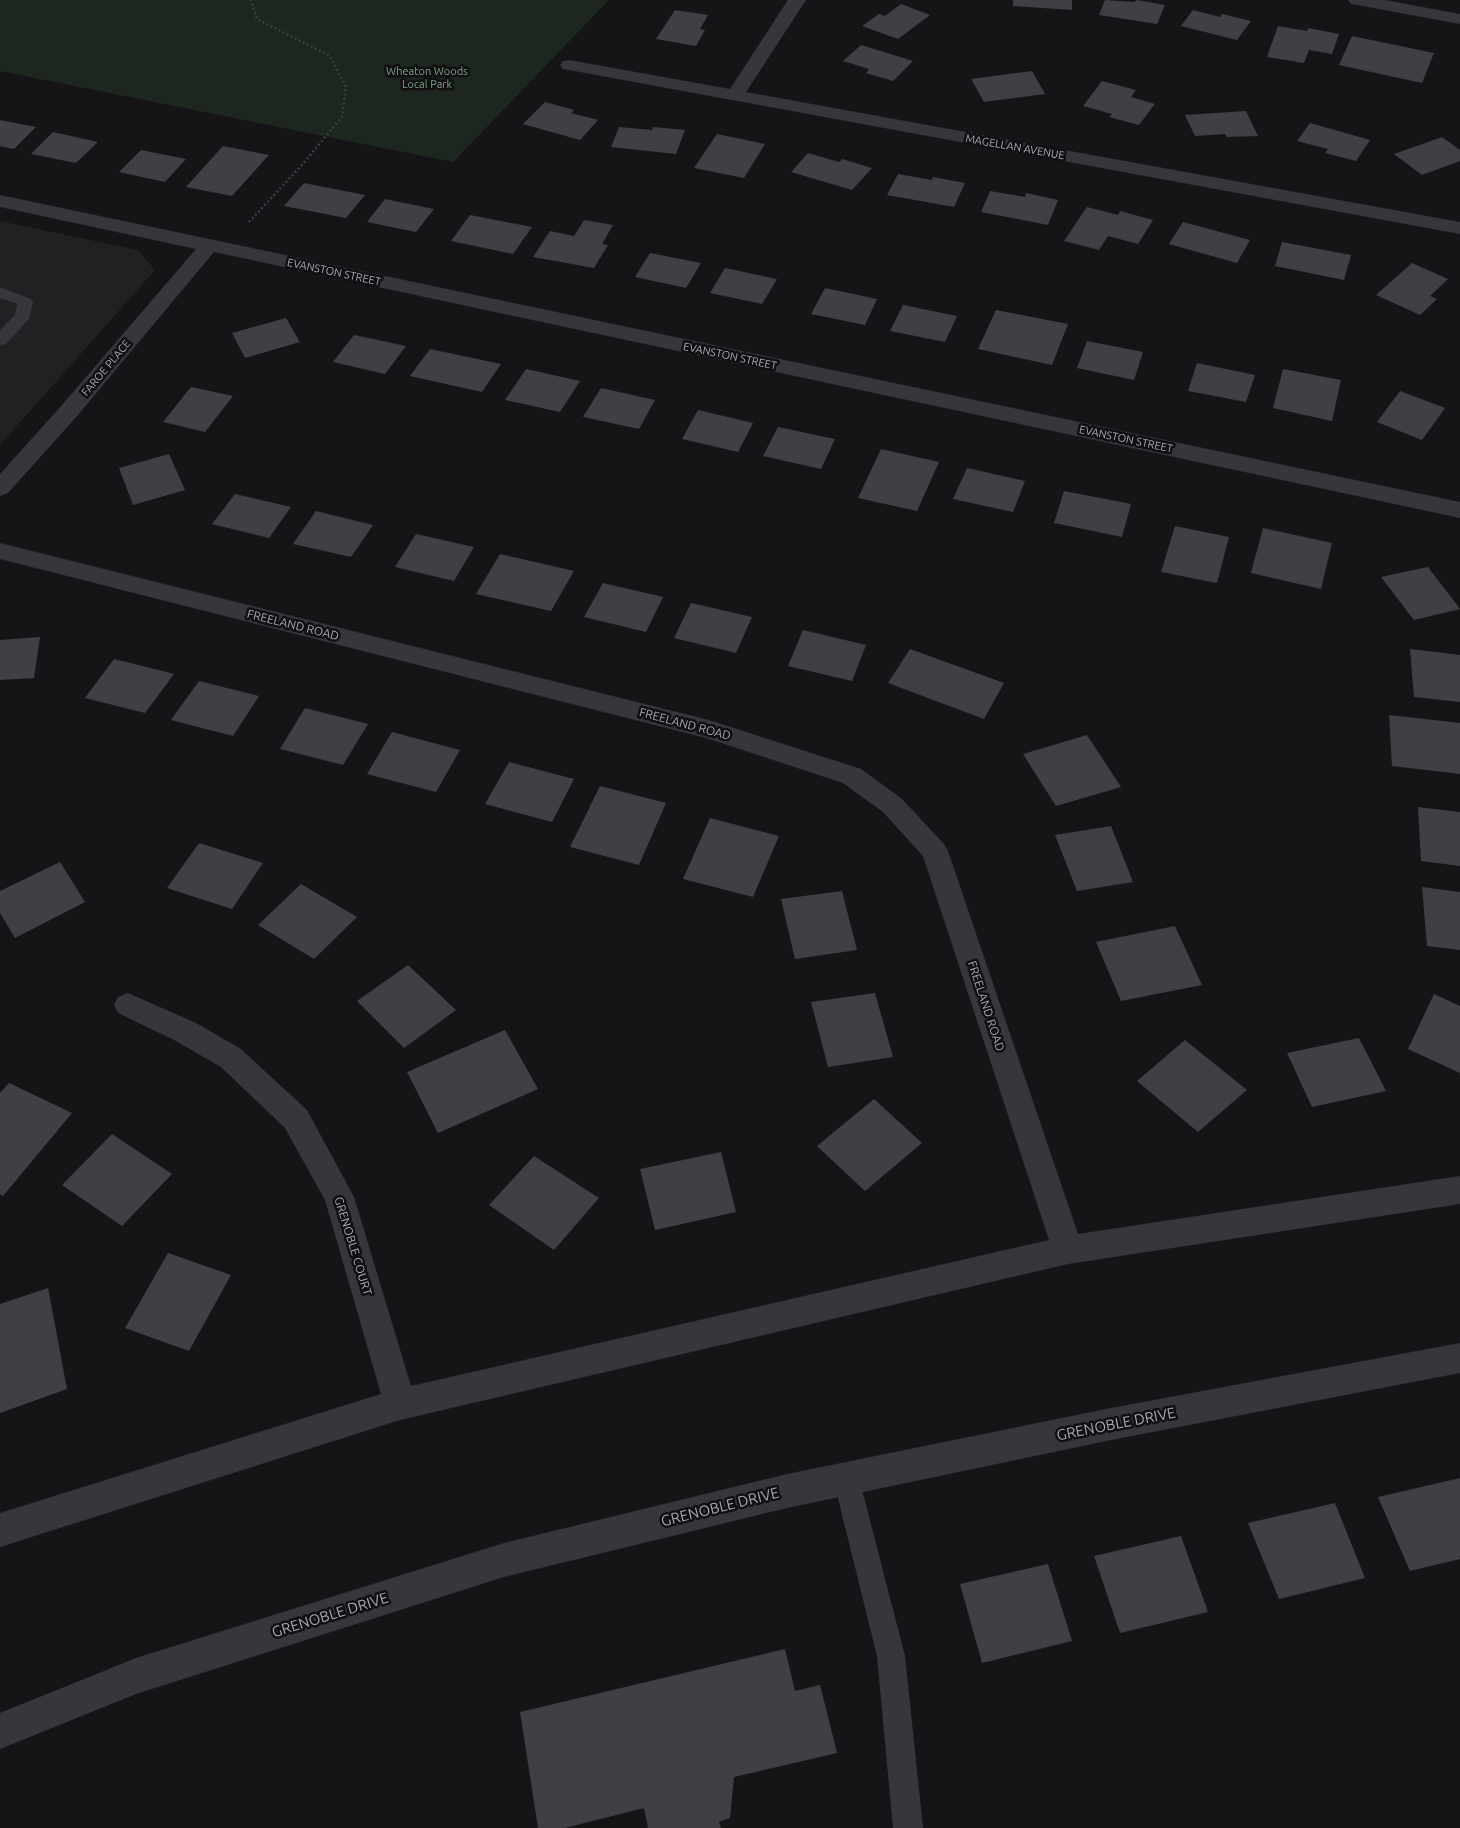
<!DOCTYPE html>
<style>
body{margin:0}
canvas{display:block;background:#151517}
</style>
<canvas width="1460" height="1828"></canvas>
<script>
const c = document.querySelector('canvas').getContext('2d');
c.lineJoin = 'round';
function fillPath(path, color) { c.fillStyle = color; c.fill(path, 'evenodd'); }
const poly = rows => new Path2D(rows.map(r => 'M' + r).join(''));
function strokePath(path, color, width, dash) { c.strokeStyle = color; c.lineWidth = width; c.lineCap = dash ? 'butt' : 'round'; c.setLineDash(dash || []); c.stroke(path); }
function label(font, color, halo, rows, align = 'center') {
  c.font = font + ' Ubuntu,sans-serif'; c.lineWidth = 5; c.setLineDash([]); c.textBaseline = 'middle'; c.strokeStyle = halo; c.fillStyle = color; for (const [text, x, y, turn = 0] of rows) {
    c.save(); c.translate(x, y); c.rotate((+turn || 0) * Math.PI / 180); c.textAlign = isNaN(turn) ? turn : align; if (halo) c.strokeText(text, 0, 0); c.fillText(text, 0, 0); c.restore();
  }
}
fillPath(poly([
 [0,221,138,250,155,270,0,445]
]), '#212124');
fillPath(poly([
 [0,0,609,0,453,162,0,71]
]), '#1d261f');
fillPath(poly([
 [1013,0,1072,0,1072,10,1013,6],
 [1105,0,1134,2,1137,0,1165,5,1157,24,1099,15],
 [901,4,930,15,898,39,862,26,879,14,885,16],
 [675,10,708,15,700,29,705,30,696,46,656,39],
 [1193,10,1220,17,1222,14,1251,21,1237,40,1181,26],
 [1278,26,1307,31,1308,28,1339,34,1332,54,1309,50,1304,63,1267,57],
 [1352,36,1434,53,1422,83,1339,65],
 [861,45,913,61,893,81,866,73,869,69,843,61],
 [1032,71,1045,94,984,102,971,79],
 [1102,81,1136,90,1131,97,1155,104,1139,125,1109,117,1112,114,1083,106],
 [545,102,574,110,571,113,598,120,580,140,523,124],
 [1246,111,1258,136,1227,137,1225,134,1195,136,1185,115],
 [0,120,36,127,14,149,0,146],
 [1310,123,1370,140,1356,161,1325,153,1328,149,1297,141],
 [619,127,652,130,653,127,685,130,676,154,611,147],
 [53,132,98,142,76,163,31,154],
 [717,134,765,144,744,178,694,168],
 [1442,137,1460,150,1460,161,1422,175,1394,154],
 [223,146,269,155,232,196,186,187],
 [141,150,186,159,165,182,119,172],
 [808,153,839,162,842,159,872,168,852,190,791,172],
 [898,174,932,180,933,177,965,183,954,207,887,195],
 [304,183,365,195,346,218,284,206],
 [990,191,1025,197,1026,193,1058,200,1048,225,981,212],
 [385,199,434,209,416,232,367,222],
 [1087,207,1118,215,1120,211,1153,220,1138,244,1108,236,1099,250,1064,241],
 [470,215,532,227,513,254,451,241],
 [584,220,613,225,602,244,608,245,594,268,533,257,550,231,574,236],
 [1183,222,1250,240,1237,263,1169,244],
 [1282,242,1351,255,1344,280,1275,266],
 [650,253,701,263,686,288,635,277],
 [1412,263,1448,279,1430,296,1437,299,1420,315,1376,295],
 [725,268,777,279,762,304,710,293],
 [825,288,877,299,865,325,811,314],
 [903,305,957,316,945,342,890,331],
 [996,310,1068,324,1052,365,978,349],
 [286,318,300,342,245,358,232,333],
 [354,335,406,346,385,374,333,362],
 [1087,341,1143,352,1134,380,1077,368],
 [430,349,501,364,482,392,410,376],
 [1197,363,1255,375,1246,402,1188,391],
 [526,369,580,381,560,412,505,400],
 [1283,369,1341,380,1332,421,1273,408],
 [191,387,233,396,205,432,163,422],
 [601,388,655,400,639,429,583,417],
 [1400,391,1445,408,1422,440,1377,422],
 [698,410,753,423,738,452,682,439],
 [778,427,835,439,821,469,763,456],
 [881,449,939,462,917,511,858,498],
 [169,454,185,490,133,505,119,468],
 [967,468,1025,481,1013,512,953,499],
 [1064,491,1131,504,1122,537,1054,523],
 [235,494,291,507,269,538,212,524],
 [316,511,373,525,351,557,293,544],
 [1175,526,1229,537,1217,583,1161,572],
 [1263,528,1332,543,1321,589,1251,573],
 [416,534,474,547,454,581,395,567],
 [500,554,574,571,551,611,476,594],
 [1428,567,1460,609,1414,620,1381,577],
 [603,583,663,597,646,632,584,617],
 [691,603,752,617,736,653,674,638],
 [803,630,866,645,852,681,788,666],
 [40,637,34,678,0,680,0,640],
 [910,649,1004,683,984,719,888,683],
 [1410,649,1460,655,1460,702,1414,697],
 [114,659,174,674,145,713,85,698],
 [199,681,259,696,233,736,171,720],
 [305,708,368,724,343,765,280,749],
 [1389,715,1460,723,1460,774,1392,766],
 [392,732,460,750,436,792,367,774],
 [1087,735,1121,787,1056,806,1023,754],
 [509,762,574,779,552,822,485,804],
 [600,786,666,803,639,865,570,847],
 [1418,807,1460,812,1460,866,1421,861],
 [710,818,779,836,753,897,683,879],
 [1111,826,1133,882,1077,891,1055,835],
 [199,843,263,863,232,909,167,888],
 [60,862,85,902,15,938,0,913,0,891],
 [301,884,357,917,314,959,258,925],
 [1422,887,1460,892,1460,950,1427,946],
 [842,891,857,950,795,959,781,899],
 [1175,926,1202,985,1121,1001,1096,942],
 [408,965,456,1010,404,1048,357,1001],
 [875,993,893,1057,828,1067,811,1002],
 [1434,994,1460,1006,1460,1073,1408,1049],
 [505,1030,538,1089,438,1133,407,1072],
 [1359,1038,1386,1091,1312,1107,1287,1053],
 [1185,1040,1247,1090,1198,1132,1137,1081],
 [9,1083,72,1113,3,1196,0,1194,0,1093],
 [874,1099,922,1143,865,1191,817,1146],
 [112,1134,172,1174,122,1226,62,1185],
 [721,1152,736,1212,655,1230,640,1169],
 [534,1156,599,1198,554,1250,489,1205],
 [168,1253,231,1275,189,1351,125,1328],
 [48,1288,67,1389,0,1413,0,1304],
 [1460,1478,1460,1559,1410,1571,1378,1497],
 [1335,1503,1365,1578,1279,1599,1248,1523],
 [1181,1536,1208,1612,1120,1633,1094,1556],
 [1048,1564,1072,1641,982,1663,960,1584],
 [785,1649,795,1691,820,1685,837,1753,734,1777,730,1818,719,1822,721,1828,648,1828,644,1808,565,1828,538,1828,520,1712]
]), '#3f3f45');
strokePath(poly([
 [249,222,301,166,342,117,346,87,330,56,257,19,251,0]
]), '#3c3d44', 2.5, [2, 2.5]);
fillPath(poly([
 [0,287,31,299,33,302,29,319,6,344,0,345,0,330,15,315,17,304,0,298,0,287],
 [846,1465,855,1469,859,1478,905,1656,923,1828,893,1828,877,1656,833,1478,837,1469,846,1465]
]), '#36363d');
fillPath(poly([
 [788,0,806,0,746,92,1460,222,1460,234,569,70,563,69,560,65,563,61,569,60,730,89,788,0],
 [1348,0,1385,0,1460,14,1460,24,1357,5,1351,4,1348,0],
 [0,195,1460,502,1460,518,214,252,78,415,8,493,0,496,0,474,62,405,196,249,0,207,0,195],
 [0,543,709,720,861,769,901,798,944,844,948,851,1078,1234,1460,1176,1460,1204,1068,1264,400,1420,0,1547,0,1513,381,1394,325,1200,285,1128,221,1067,176,1041,118,1013,114,1005,118,997,128,993,196,1023,241,1049,307,1110,354,1197,411,1386,1049,1240,923,856,883,812,843,783,706,738,0,559,0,543],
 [1460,1343,1460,1373,1111,1440,787,1508,504,1577,136,1694,0,1749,0,1713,136,1658,504,1543,787,1474,1111,1408,1460,1343]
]), '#36363d');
label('11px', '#7ba582', '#101012', [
 ["Wheaton Woods",427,71],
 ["Local Park",427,84]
]);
label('11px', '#a6aab9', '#101012', [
 ["MAGELLAN AVENUE",1015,147,10],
 ["EVANSTON STREET",334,272,12],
 ["EVANSTON STREET",730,356,12],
 ["FAROE PLACE",106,368,-50],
 ["EVANSTON STREET",1126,439,12]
]);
label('12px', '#a6aab9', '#101012', [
 ["FREELAND ROAD",293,625,14],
 ["FREELAND ROAD",685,724,15],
 ["FREELAND ROAD",986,1006,72],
 ["GRENOBLE COURT",353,1246,73]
]);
label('15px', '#a6aab9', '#101012', [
 ["GRENOBLE DRIVE",1116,1424,-11],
 ["GRENOBLE DRIVE",720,1507,-14],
 ["GRENOBLE DRIVE",330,1615,-17]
]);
</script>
